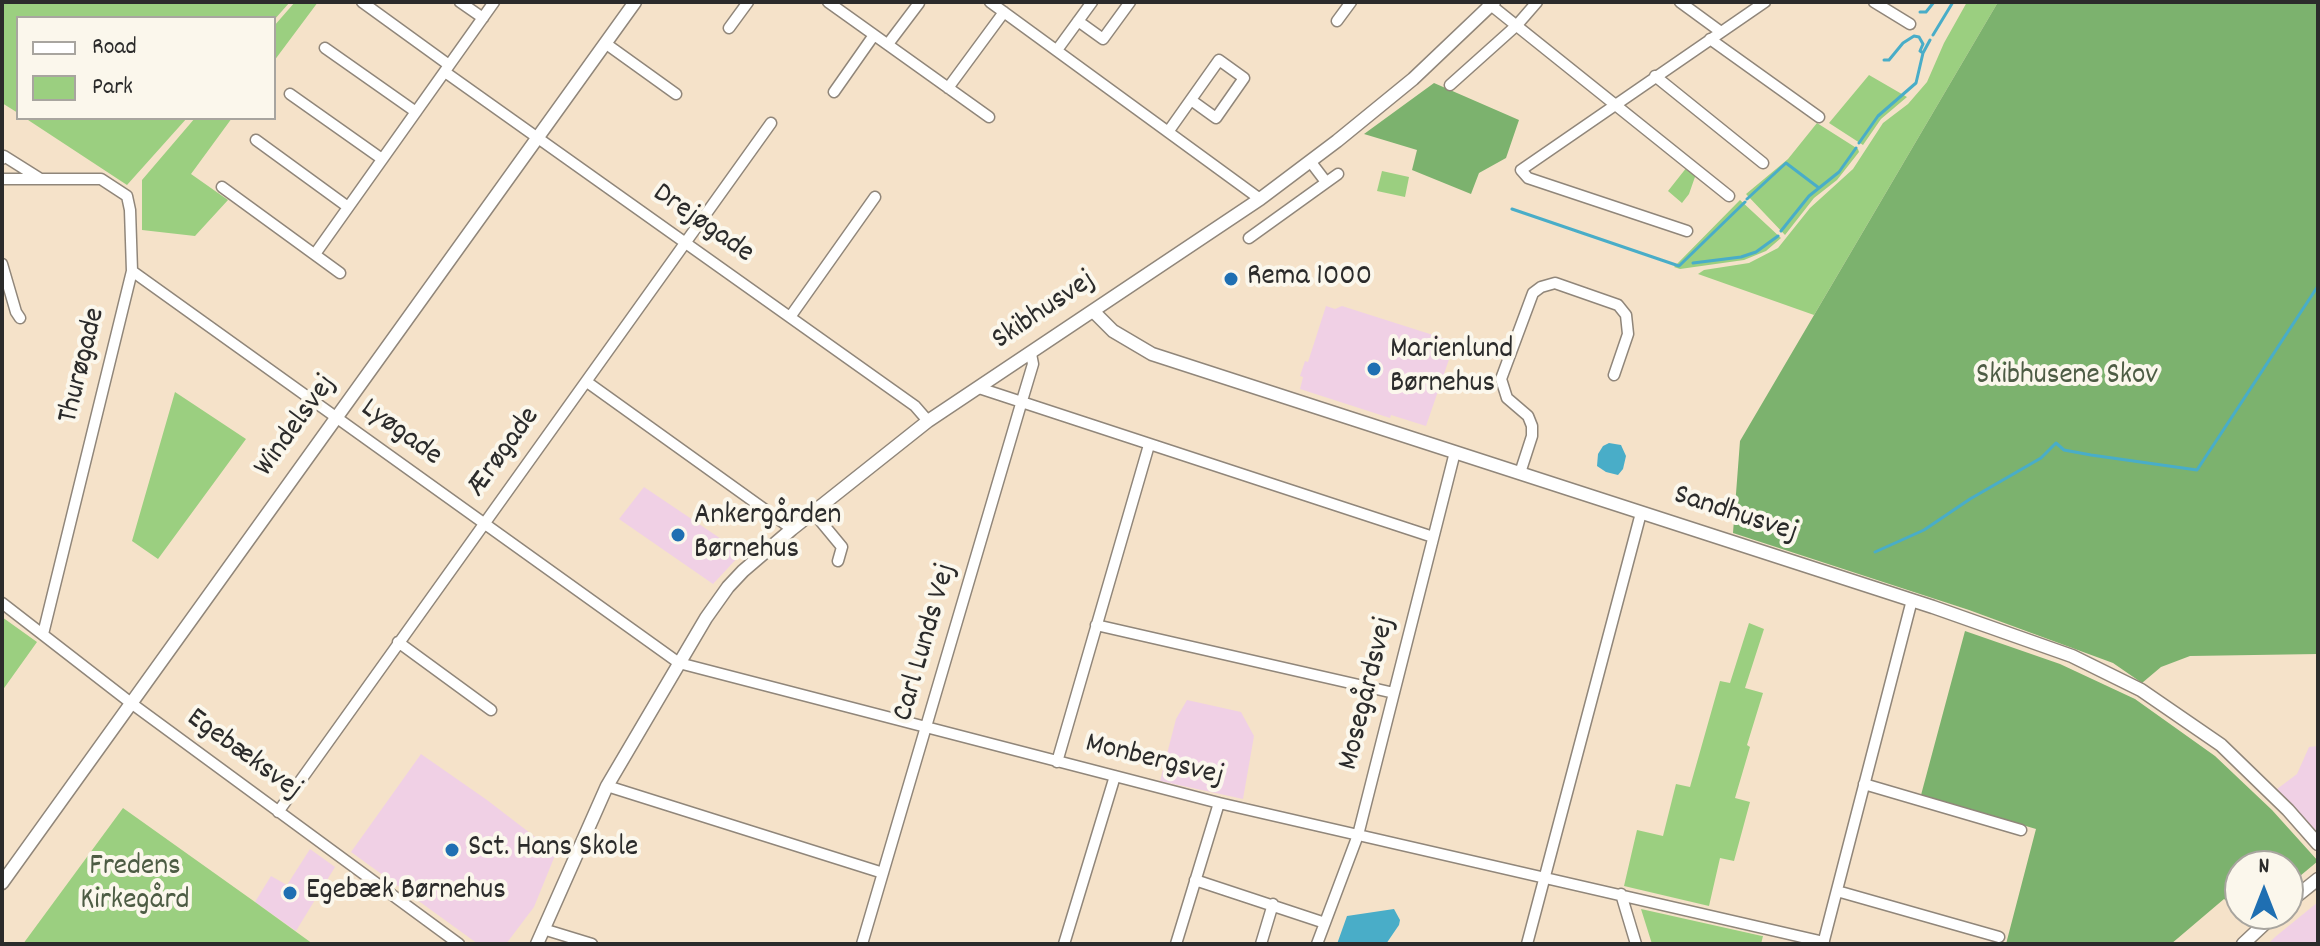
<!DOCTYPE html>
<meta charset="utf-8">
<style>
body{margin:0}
#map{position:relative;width:2320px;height:946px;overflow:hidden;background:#f5e2c9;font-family:Dekko,sans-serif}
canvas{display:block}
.frame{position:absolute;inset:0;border:4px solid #2b2b2b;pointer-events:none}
.legend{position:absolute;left:16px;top:16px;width:260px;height:104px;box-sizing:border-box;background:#fbf7ec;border:2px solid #a8a59f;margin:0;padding:10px 14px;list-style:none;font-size:24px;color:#2b2b2b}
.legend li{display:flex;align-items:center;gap:16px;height:40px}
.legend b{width:40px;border:2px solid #a8a59f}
.north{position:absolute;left:2224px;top:850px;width:80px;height:80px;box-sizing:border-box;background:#fbf7ec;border:2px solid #a8a59f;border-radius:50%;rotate:0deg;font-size:22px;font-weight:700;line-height:32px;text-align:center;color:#2b2b2b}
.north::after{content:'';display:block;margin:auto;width:28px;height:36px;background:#1f6fb2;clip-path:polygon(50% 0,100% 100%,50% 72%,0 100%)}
</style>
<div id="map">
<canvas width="2320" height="946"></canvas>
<div class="frame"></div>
<ul class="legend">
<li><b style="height:10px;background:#fff"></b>Road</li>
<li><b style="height:22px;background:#9bcf80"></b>Park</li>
</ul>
<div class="north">N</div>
</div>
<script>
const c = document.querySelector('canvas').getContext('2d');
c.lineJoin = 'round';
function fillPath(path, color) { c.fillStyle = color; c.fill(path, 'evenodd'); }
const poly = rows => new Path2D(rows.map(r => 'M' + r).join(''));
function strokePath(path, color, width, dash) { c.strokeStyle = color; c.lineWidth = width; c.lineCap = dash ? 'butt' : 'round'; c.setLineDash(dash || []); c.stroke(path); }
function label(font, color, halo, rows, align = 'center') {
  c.font = font + ' Dekko,sans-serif'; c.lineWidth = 8; c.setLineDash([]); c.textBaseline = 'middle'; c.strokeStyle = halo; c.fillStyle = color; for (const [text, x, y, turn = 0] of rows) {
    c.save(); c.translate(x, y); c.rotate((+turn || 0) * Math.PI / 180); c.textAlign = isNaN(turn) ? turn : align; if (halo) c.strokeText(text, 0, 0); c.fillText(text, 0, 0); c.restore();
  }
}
fillPath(poly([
 [1326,306,1335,309,1342,306,1455,342,1426,426,1391,415,1390,418,1300,389,1303,377,1300,376,1305,361,1308,362],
 [644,487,742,553,713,584,619,519],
 [1187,700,1241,712,1254,736,1243,799,1160,781,1176,719],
 [2318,746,2318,833,2277,789,2297,774,2309,747],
 [421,754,487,800,556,853,534,907,506,944,478,944,351,852],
 [310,849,335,867,296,931,255,902,271,876,287,885],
 [2318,902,2318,944,2268,944,2275,937]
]), '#f0d0e5');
fillPath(poly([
 [2,2,290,2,274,20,274,18,18,18,18,113,2,103],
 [295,2,318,2,274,61,274,26],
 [1967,2,1998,2,1814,315,1698,274,1704,270,1749,263,1778,248,1810,208,1853,169,1883,123,1908,104,1927,82,1944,43],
 [1869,75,1907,97,1881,119,1863,145,1829,123],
 [25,118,187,118,127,185],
 [195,118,232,118,191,174,228,200,195,236,142,230,142,180],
 [1817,123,1858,149,1859,152,1837,180,1814,198,1785,235,1746,194,1788,159],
 [1687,167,1696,174,1689,194,1682,203,1668,191],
 [1382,171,1409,177,1405,197,1377,191],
 [1740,200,1781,238,1766,251,1744,260,1680,269,1674,267],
 [175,392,246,439,158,559,132,541],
 [2,617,37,642,2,691],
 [1749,623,1764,629,1745,688,1763,693,1747,745,1750,747,1735,798,1750,802,1734,861,1720,858,1709,906,1624,886,1637,830,1663,836,1676,784,1690,787,1720,681,1730,683],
 [123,808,255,902,313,944,23,944],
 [1641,909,1762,936,1763,936,1761,944,1652,944]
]), '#9bcf80');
fillPath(poly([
 [1998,2,2318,2,2318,654,2190,656,2161,667,2142,683,2113,663,1969,610,1733,533,1740,441],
 [1434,83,1519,120,1506,158,1479,173,1471,194,1412,170,1417,150,1364,134],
 [1965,631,2060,664,2135,699,2215,756,2272,810,2318,861,2288,886,2288,866,2240,866,2240,911,2224,899,2171,944,2006,944,2036,829,1921,795]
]), '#7cb26e');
fillPath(poly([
 [1609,443,1621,445,1626,456,1623,469,1618,475,1606,472,1597,466,1598,454,1603,446],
 [1394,909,1400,920,1399,925,1386,944,1337,944,1347,916]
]), '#49adc8');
strokePath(poly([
 [1920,12,1926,12,1934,2],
 [1933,35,1953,2],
 [1884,60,1889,60,1903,43,1914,36,1919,37,1923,44,1920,51,1923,53],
 [1859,143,1878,116,1916,83,1923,53,1930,40],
 [1747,199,1786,163,1819,188],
 [1512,209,1679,266,1745,202],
 [1781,231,1809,196,1839,172,1856,148],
 [1693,263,1741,257,1756,252,1778,236],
 [1875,552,1924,530,1970,499,2041,458,2056,443,2064,450,2091,455,2197,470,2318,286]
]), '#49adc8', 3);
const minor = poly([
 [362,2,449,65],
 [460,2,483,18],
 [828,2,989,117],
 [990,2,1260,199],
 [1487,2,1729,196],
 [1680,2,1721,32],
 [1874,2,1910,24],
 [1078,21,1103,39,1130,2],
 [1337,21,1351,2],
 [729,28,748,2],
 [1710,39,1819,117],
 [605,43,676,94],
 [888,44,919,3],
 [325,48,416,112],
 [1057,50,1092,2],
 [445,72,915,406,928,421],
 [1655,76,1763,163],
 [1450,85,1517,25,1537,2],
 [948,88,1004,12],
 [834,92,874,35],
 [290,94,382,159],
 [1168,132,1219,60,1244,78,1216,118,1191,100],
 [256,140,348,207],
 [2,159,4,156,39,178],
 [1310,161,1326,182],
 [2,179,101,179,127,196,130,210,132,271,43,634],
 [222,187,340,273],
 [1687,231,1528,178,1521,170,1765,2],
 [1249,238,1338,174],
 [315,254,494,2],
 [2,264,16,312,20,318],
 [132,271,679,663,1219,803,1824,942],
 [790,317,875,197],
 [587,382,792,529],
 [979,388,1433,537],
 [1520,473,1532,436,1532,426,1528,416,1507,398,1501,379,1533,293,1541,287,1555,283,1618,305,1626,315,1628,334,1614,375],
 [813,512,842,547,838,561],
 [2,603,131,703,459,944],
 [1096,625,1394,693],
 [398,642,491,710],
 [1057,762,1149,445],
 [1864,784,2021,830],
 [607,786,883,873],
 [278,812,771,123],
 [1195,880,1325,923],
 [1837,891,1999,937],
 [1621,894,1636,944],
 [543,929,592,944],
 [862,944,1021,404,1033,364,1031,354],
 [1064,944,1115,776],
 [1176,944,1219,803],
 [1261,944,1273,904],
 [1317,944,1358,835,1455,452],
 [1527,944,1641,513],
 [1823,944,1912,600]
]);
const tertiary = poly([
 [1093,311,1113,331,1152,354,1933,607,2072,656,2141,690,2221,745,2288,810,2318,844],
 [2,883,635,2],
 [2288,903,2318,879],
 [537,944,607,786,706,618,728,587,743,571,792,529,928,421,1260,199,1337,141,1413,79,1494,2],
 [2243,944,2275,914]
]);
strokePath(minor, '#90867a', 13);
strokePath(tertiary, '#90867a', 15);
strokePath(minor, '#fff', 10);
strokePath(tertiary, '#fff', 12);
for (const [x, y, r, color] of [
 [1231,279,8,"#1f6fb2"],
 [1374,369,8,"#1f6fb2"],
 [678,535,8,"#1f6fb2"],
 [452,850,8,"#1f6fb2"],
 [290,893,8,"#1f6fb2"]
]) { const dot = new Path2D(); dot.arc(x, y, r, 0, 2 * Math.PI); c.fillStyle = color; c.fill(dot); strokePath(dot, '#fbf7ec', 3); }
label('30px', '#2b2b2b', '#fbf7ec', [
 ["Drejøgade",702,225,35],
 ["Skibhusvej",1045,312,-34],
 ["Thurøgade",84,366,-76],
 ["Windelsvej",297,427,-54],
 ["Lyøgade",400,434,36],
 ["Ærøgade",505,453,-54],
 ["Sandhusvej",1735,516,18],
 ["Carl Lunds Vej",927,643,-74],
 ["Mosegårdsvej",1369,694,-76],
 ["Egebæksvej",243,756,36],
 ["Monbergsvej",1154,762,14]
]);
label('30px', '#2b2b2b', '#fbf7ec', [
 ["Rema 1000",1247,279],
 ["Marienlund",1390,352],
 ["Børnehus",1390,386],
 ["Ankergården",694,518],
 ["Børnehus",694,552],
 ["Sct. Hans Skole",468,850],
 ["Egebæk Børnehus",306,893]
], 'left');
label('30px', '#4d5c44', '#fbf7ec', [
 ["Skibhusene Skov",2067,378],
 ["Fredens",135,869],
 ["Kirkegård",135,903]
]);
</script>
